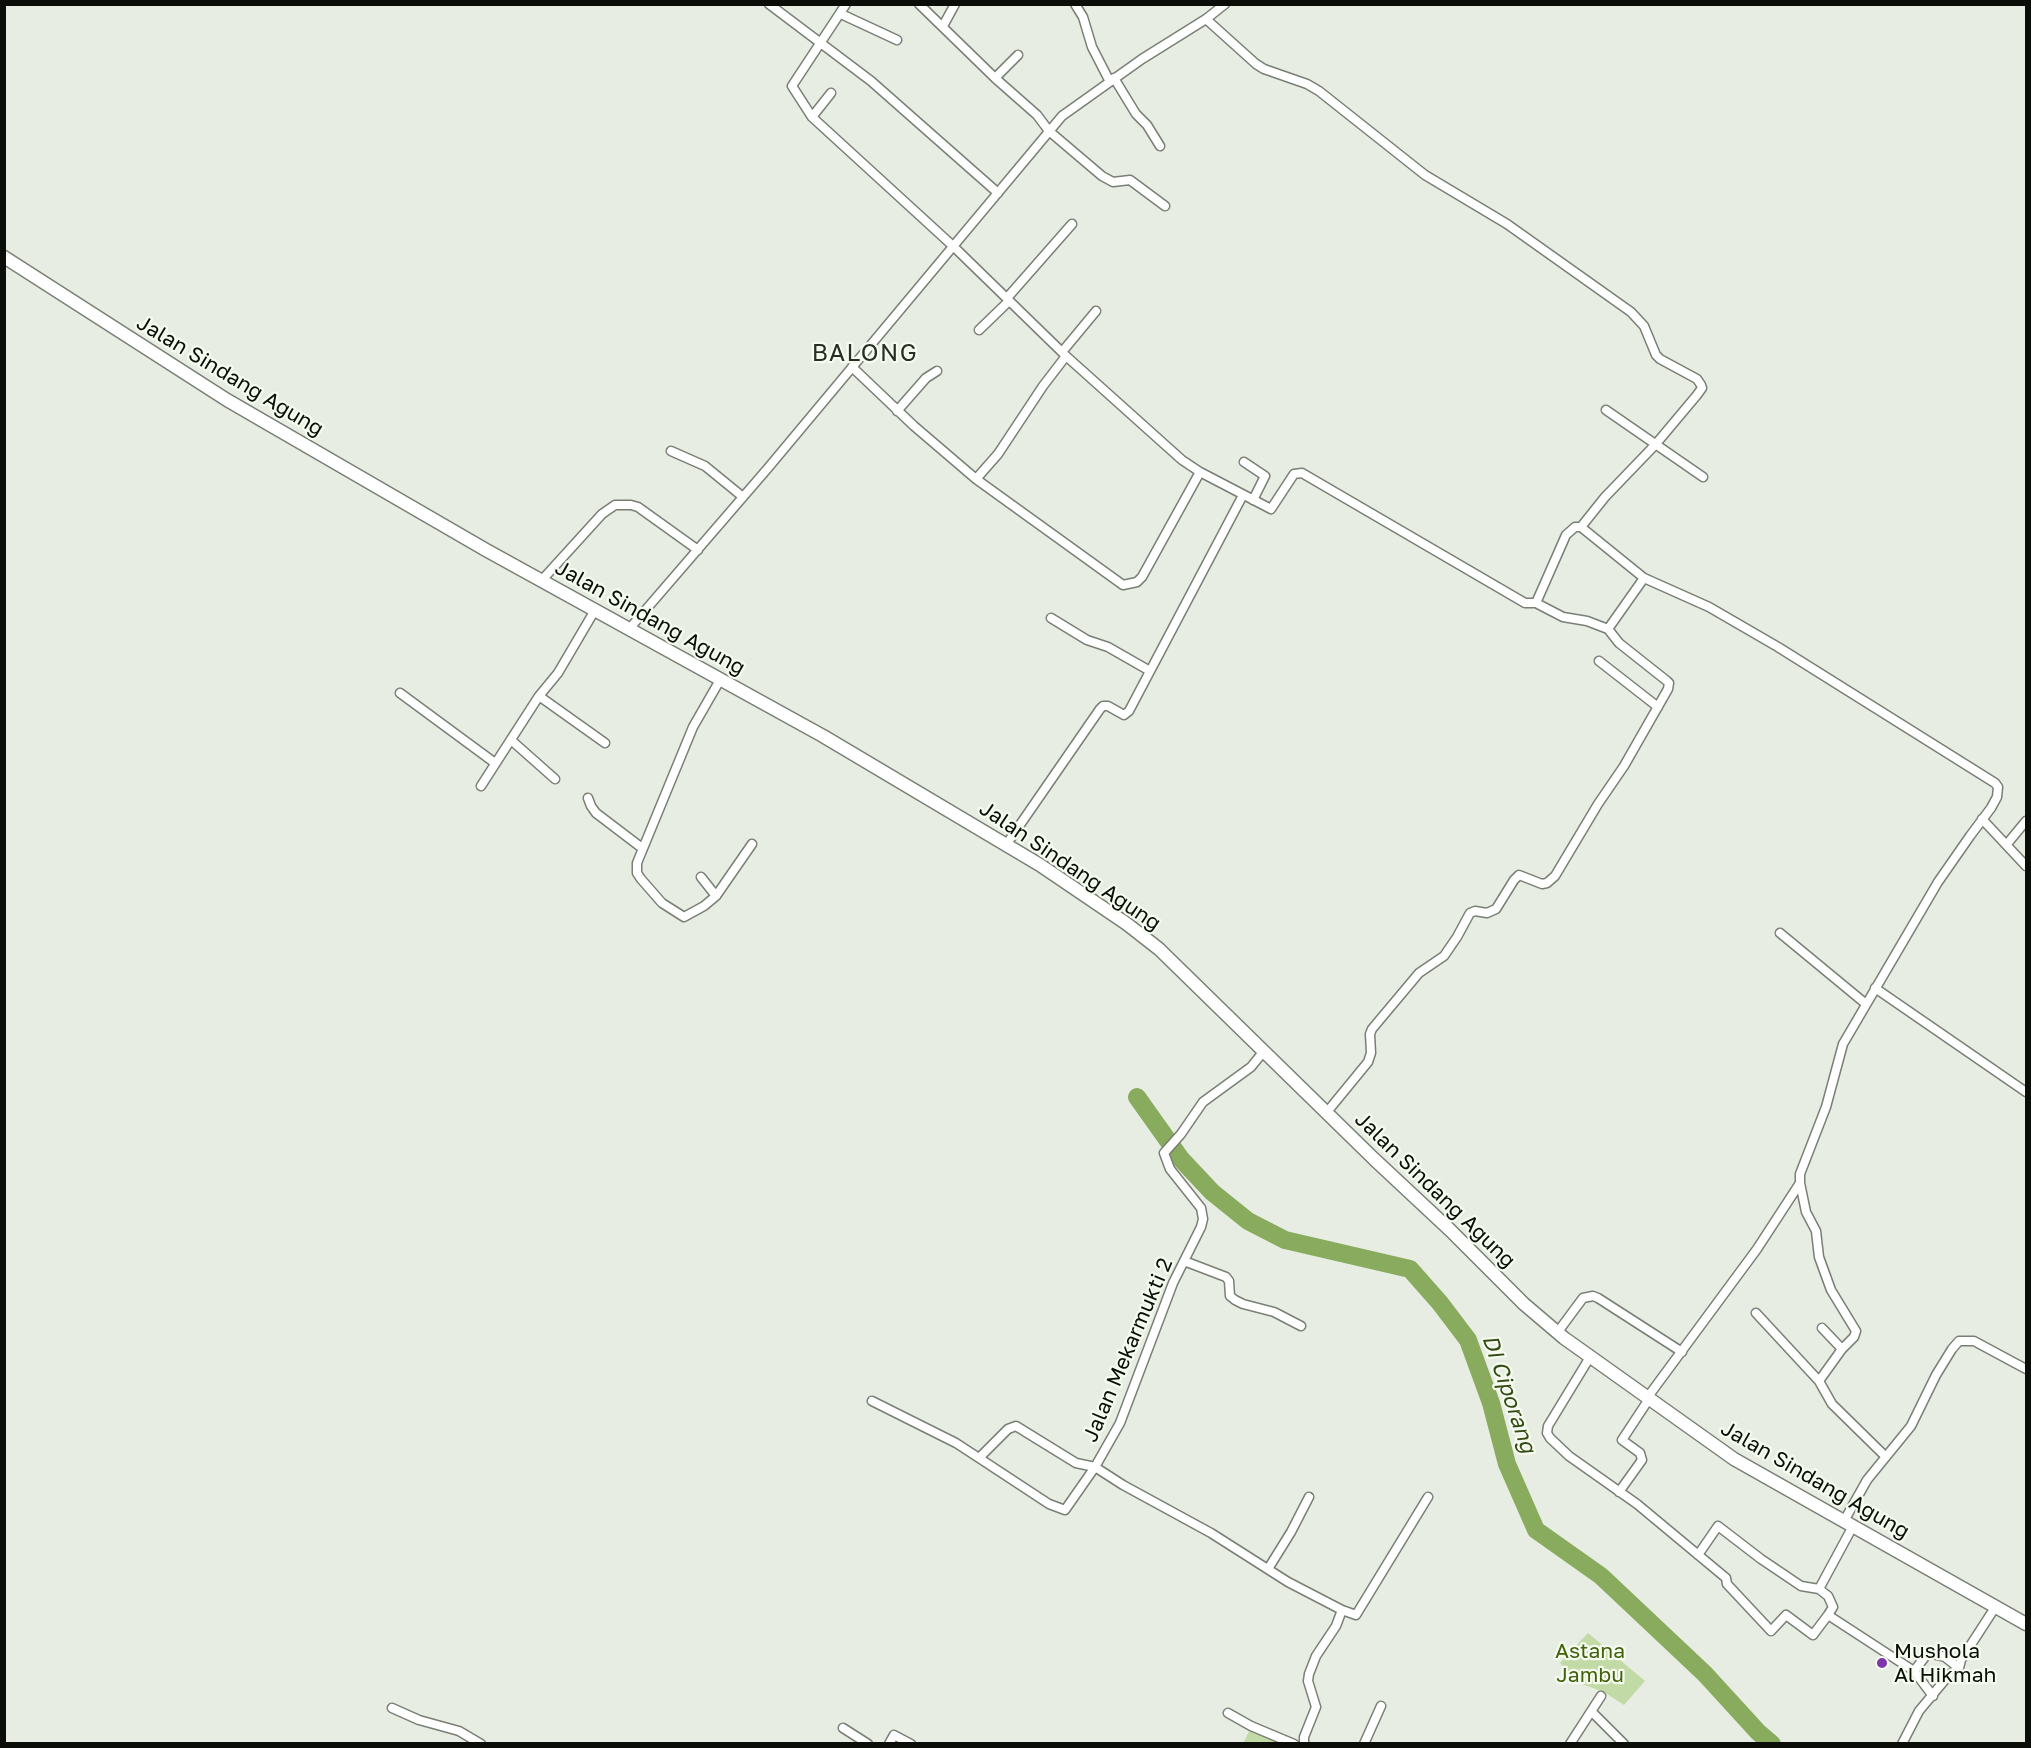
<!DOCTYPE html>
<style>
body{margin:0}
#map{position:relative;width:2031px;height:1748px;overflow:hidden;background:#e7ede2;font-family:"Golos Text",sans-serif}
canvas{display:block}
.frame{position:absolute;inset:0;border:6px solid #0b0d09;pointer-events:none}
</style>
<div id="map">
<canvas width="2031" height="1748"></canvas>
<div class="frame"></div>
</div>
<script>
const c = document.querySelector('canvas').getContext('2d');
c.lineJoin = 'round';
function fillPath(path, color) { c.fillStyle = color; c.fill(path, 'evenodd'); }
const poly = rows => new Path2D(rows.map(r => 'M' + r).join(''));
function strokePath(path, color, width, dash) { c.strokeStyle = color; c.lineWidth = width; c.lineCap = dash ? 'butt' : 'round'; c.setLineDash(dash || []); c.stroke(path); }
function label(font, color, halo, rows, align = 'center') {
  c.font = font + ' "Golos Text",sans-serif'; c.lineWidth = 4.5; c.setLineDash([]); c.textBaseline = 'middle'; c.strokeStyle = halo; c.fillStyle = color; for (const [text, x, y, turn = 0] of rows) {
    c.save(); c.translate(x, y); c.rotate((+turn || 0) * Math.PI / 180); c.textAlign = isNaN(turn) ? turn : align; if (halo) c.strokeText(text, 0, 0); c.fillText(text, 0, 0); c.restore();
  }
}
fillPath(poly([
 [1588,1633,1645,1681,1624,1705,1604,1692,1576,1682,1560,1663],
 [1251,1727,1288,1744,1243,1744]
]), '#c1daa6');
strokePath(poly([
 [1137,1097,1181,1159,1212,1192,1248,1221,1285,1240,1410,1269,1440,1303,1468,1340,1491,1403,1507,1464,1536,1530,1601,1576,1705,1674,1758,1732,1772,1744]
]), '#88ab5e', 18);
const street = poly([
 [769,4,871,81,998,193],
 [846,4,792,86,812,117,953,246,1066,356,1182,460,1200,472,1271,509,1294,474,1302,473,1525,603,1536,603,1566,535,1575,527,1581,527],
 [919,4,995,78,1037,115,1049,131,1102,176,1113,182,1130,180,1165,206],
 [1075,4,1083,17,1092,47,1110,82],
 [841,14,897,40],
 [1206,19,1256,64,1264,69,1307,84,1319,91,1425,175,1507,224,1631,312,1644,326,1656,355,1660,359,1697,379,1701,385,1702,388,1697,395,1655,445,1605,497,1581,527,1644,578,1608,629,1619,643,1667,681,1669,683,1668,689,1624,766,1598,804,1555,876,1547,883,1542,884,1519,875,1514,880,1496,909,1487,913,1475,911,1470,913,1457,937,1444,956,1419,973,1372,1029,1370,1034,1371,1053,1368,1062,1327,1112],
 [943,26,955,4],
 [995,78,1018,55],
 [1114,78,1136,114,1147,125,1160,146],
 [812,117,831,93],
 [1007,298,1072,224],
 [979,330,1009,301],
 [1062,352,1096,311],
 [852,367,914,426,976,479,1123,585,1137,582,1142,577,1200,472],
 [1606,410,1703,477],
 [897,411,926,378,937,371],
 [671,451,705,466,743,497],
 [1244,462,1265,476,1253,500],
 [976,479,998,454,1043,386,1066,356],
 [1644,578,1709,607,1778,647,1995,783,1998,787,1997,797,1991,808,1970,836,1938,882,1843,1044,1826,1107,1800,1174,1800,1183,1806,1212,1816,1231,1819,1257,1831,1290,1856,1331,1854,1337,1842,1349],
 [542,580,602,514,615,505,631,505,638,507,698,550],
 [1536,603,1563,617,1587,621,1608,629],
 [1051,618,1087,640,1108,647,1150,671],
 [630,628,768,468,1062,116,1142,59,1206,19,1225,4],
 [1599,661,1658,707],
 [400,693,495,763],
 [539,696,605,743],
 [511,740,555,779],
 [481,786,539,696,558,673,595,610],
 [588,798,591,806,596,813,642,848],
 [1982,819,2026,866],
 [2007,844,2026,821],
 [1006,845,1100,709,1103,706,1108,706,1124,715,1129,711,1243,495],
 [701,877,716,896,752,844],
 [716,896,704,906,684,917,662,903,641,879,637,873,637,863,693,727,720,680],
 [1780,933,1866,1004],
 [1875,988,2026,1092],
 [1264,1051,1251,1067,1203,1102,1181,1134,1164,1153,1170,1169,1201,1208,1203,1219,1201,1227,1173,1283,1120,1423,1095,1467,1123,1485,1211,1533,1288,1582,1342,1610,1336,1626,1316,1656,1309,1674,1308,1681,1316,1707,1304,1737,1304,1744],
 [1184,1261,1226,1277,1229,1281,1230,1296,1235,1300,1243,1304,1274,1312,1301,1326],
 [1756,1313,1819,1381,1832,1404,1885,1456],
 [1557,1333,1583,1298,1593,1296,1598,1298,1682,1352],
 [1590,1357,1548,1426,1547,1433,1550,1438,1569,1456,1637,1504,1726,1578,1727,1584,1771,1631,1786,1615,1813,1635,1828,1615],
 [1819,1381,1842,1349,1822,1328],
 [1647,1398,1757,1249,1800,1183],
 [872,1401,956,1443,979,1458,1008,1429,1016,1426,1076,1463,1095,1467,1065,1510,1049,1504,979,1458],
 [1619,1492,1642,1460,1640,1453,1622,1440,1649,1399],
 [1844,1521,1867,1480,1911,1426,1936,1375,1952,1349,1959,1341,1974,1341,2026,1369],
 [1853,1526,1819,1589,1828,1596,1833,1607,1828,1615,1914,1671,1933,1696],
 [1698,1555,1718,1526,1761,1559,1801,1586,1819,1589],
 [1268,1569,1291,1532,1309,1497],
 [1342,1610,1356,1615,1428,1497],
 [1914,1671,1928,1653,1945,1657,1959,1668],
 [392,1708,419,1720,459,1731,481,1744],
 [1592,1712,1624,1744],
 [1228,1713,1251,1726,1294,1744],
 [843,1728,868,1744],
 [889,1744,894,1735,911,1744],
 [1364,1744,1381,1706],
 [1570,1744,1601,1696],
 [1902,1744,1919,1711,1949,1675,1959,1668,1961,1660,1996,1606]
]);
const primary = poly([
 [4,257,227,400,486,550,823,736,1040,865,1127,924,1159,949,1374,1159,1450,1230,1524,1304,1564,1338,1734,1459,2026,1624]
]);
strokePath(street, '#7a7f75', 11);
strokePath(primary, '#7a7f75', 15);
strokePath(street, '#fff', 8);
strokePath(primary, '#fff', 12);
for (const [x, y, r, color] of [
 [1882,1663,6,"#7d37aa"]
]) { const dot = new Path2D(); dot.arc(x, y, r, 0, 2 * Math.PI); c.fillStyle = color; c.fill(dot); strokePath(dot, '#f5fbef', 2); }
label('21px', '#0b0d09', '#f5fbef', [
 ["Jalan Sindang Agung",230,376,31],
 ["Jalan Sindang Agung",650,618,29],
 ["Jalan Sindang Agung",1070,866,34],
 ["Jalan Sindang Agung",1435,1190,44],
 ["Jalan Mekarmukti 2",1128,1350,-67],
 ["Jalan Sindang Agung",1815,1480,30]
]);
label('21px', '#42610d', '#f5fbef', [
 ["Astana",1590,1651],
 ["Jambu",1590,1675]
]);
label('21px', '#0b0d09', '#f5fbef', [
 ["Mushola",1894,1651],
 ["Al Hikmah",1894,1675]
], 'left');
label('italic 22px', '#334a13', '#f5fbef', [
 ["DI Ciporang",1509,1394,71]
]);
c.letterSpacing = '1.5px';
label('24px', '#292e25', '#f5fbef', [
 ["BALONG",865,353]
]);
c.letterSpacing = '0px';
</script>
